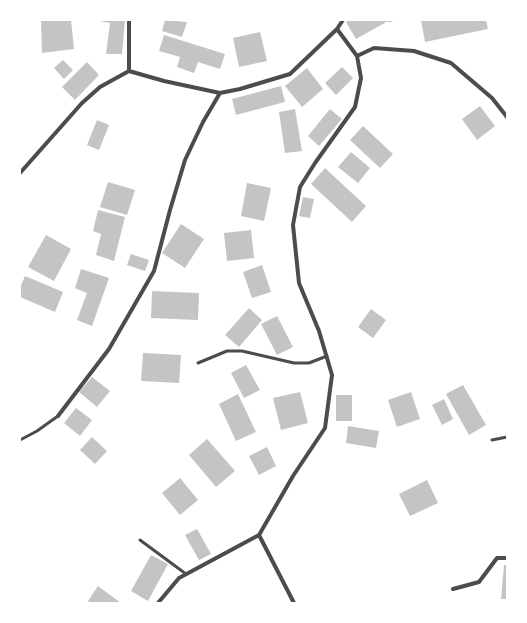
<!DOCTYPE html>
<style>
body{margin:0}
#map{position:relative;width:527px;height:623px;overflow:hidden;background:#fff;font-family:Figtree,sans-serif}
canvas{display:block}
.frame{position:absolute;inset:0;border:21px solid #fff;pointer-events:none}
</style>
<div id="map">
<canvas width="527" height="623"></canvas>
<div class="frame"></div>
</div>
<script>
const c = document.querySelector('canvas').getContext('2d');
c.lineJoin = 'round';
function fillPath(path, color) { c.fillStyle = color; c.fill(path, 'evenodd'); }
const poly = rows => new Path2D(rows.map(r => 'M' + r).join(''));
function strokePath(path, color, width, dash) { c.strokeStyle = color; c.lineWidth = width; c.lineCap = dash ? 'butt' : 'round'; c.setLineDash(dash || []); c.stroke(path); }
fillPath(poly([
 [41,20,71,20,74,49,42,53],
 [94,20,125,20,122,54,106,54,110,23],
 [165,20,187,22,182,37,162,31],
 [350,20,395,20,389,23,388,21,356,39,346,22],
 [421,20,486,20,488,29,425,42],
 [260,32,267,61,239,67,233,38],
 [164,35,225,54,220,69,198,62,194,73,177,67,180,57,159,51],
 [63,60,73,70,64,79,54,68],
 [87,62,99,75,75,100,62,87],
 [342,67,353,78,336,95,325,83],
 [307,68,323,89,302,107,285,86],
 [281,86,285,102,236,115,232,99],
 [480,106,495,126,477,140,462,119],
 [295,109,302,151,285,153,279,112],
 [330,109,342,119,319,146,308,136],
 [97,120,109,125,99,150,87,145],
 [363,126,393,154,380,168,350,140],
 [351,152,370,168,358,183,338,167],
 [325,168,366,206,352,222,311,184],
 [108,182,135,190,127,215,100,207],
 [247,183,271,188,264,221,241,216],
 [303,197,314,199,310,218,299,216],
 [98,210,125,217,114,261,96,255,101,234,93,231],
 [181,224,204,239,185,268,162,253],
 [251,230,254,258,227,261,224,233],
 [46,235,71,249,54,281,28,267],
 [131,254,149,260,145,271,127,265],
 [262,265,271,292,252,298,243,272],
 [81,269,109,278,92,326,77,320,87,293,75,288],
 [25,276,63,292,55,312,20,297,20,288],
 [152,291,199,293,198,320,151,318],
 [249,308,262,320,239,347,225,335],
 [371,309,386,320,373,338,358,327],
 [277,316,293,347,277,355,261,324],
 [143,353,181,355,179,383,141,381],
 [246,365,260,390,244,398,231,373],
 [92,377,110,391,97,407,79,392],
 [463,385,486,425,469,435,446,394],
 [300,392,308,423,281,430,273,398],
 [411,392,420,419,397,427,388,400],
 [238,394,256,432,236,441,219,404],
 [336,395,352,395,352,421,336,421],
 [444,399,453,419,442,425,432,405],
 [76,408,92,420,80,436,64,423],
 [348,426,379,431,376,448,346,443],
 [92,437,107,451,95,464,80,450],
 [207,439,235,471,216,487,189,455],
 [267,447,276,466,259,475,249,456],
 [180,478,198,500,180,515,162,493],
 [427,480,438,503,410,516,399,494],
 [197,529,211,554,199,560,185,535],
 [151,555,168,564,148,601,131,591],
 [504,565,507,565,507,599,501,599],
 [98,586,121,603,90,603,88,601]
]), '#c4c4c4');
strokePath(poly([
 [198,363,227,351,242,351,294,363,309,363,327,356],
 [20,440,37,431,58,416],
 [492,440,507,437],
 [140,540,186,574]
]), '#4c4c4c', 3);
strokePath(poly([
 [357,56,374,48,414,51,451,63,492,98,507,117],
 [129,71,129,20],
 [20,173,82,103,100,87,129,71,164,81,220,93],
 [58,416,109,349,154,271,170,210,185,160,203,122,220,93,240,89,290,74,337,29],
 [453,589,479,582,497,558,507,558],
 [158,603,179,578,259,535],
 [294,603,259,535,293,476,325,428,332,375,319,331,299,283,293,225,300,187,315,163,355,107,361,78,357,56,337,29,343,20]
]), '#4c4c4c', 4);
</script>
